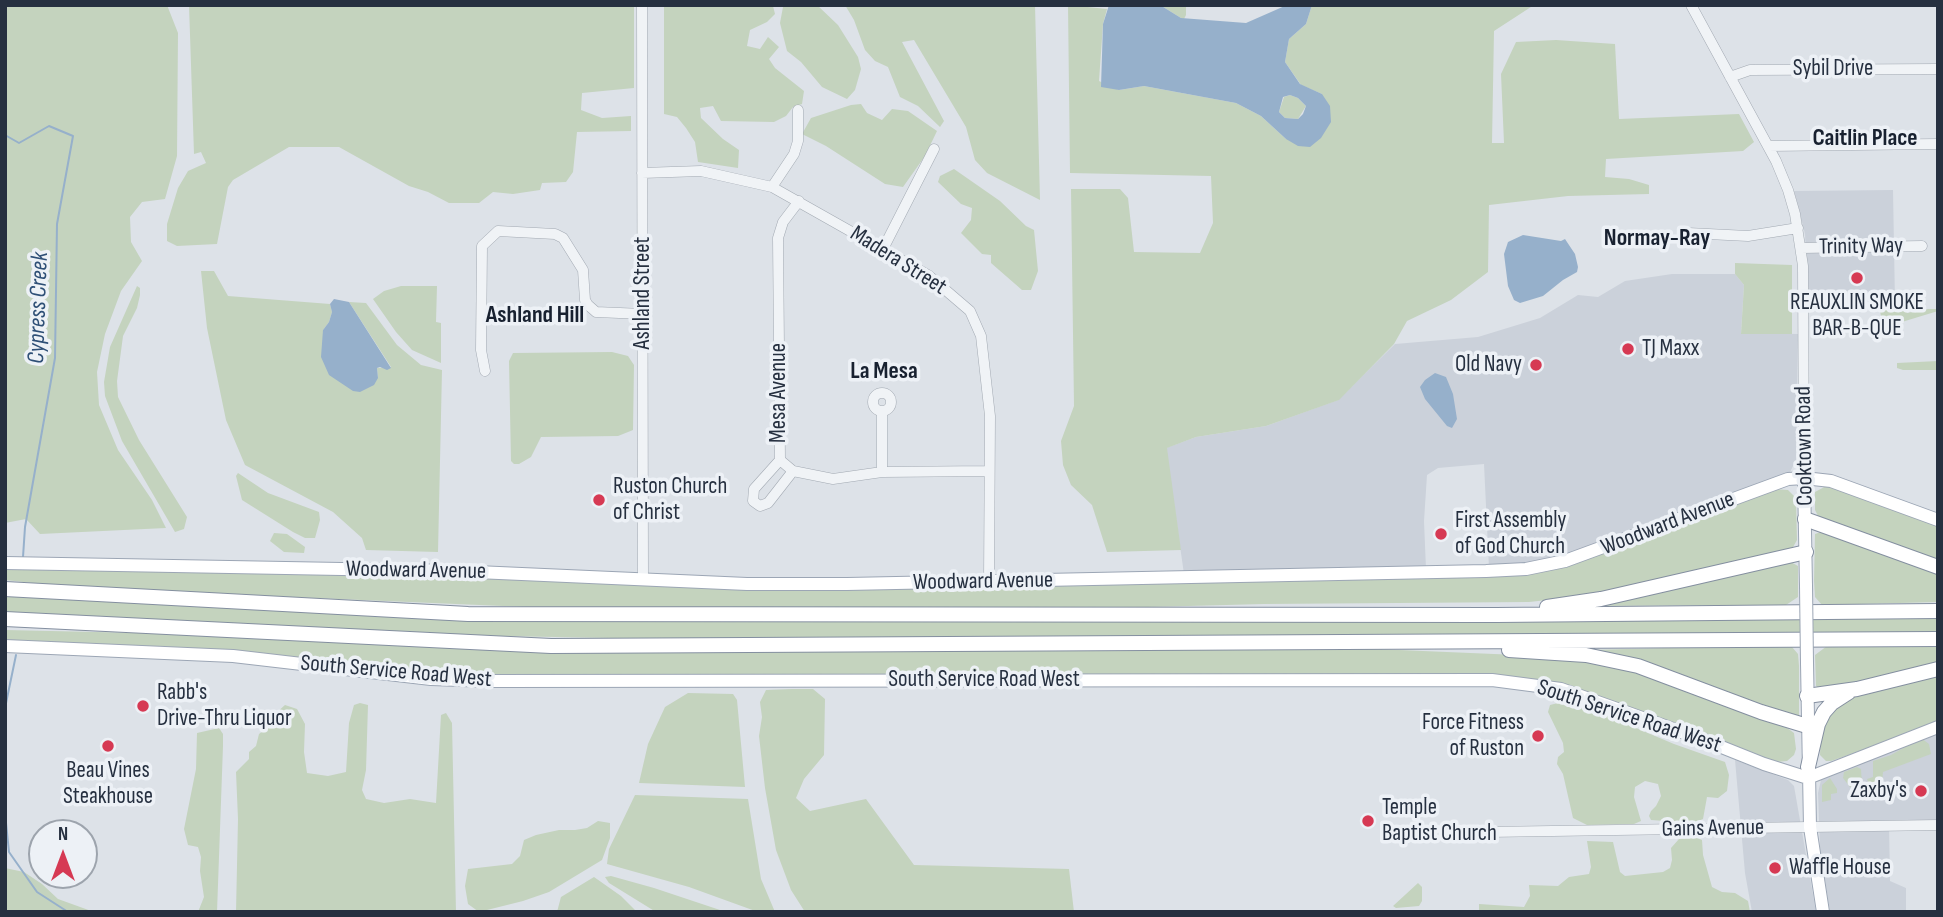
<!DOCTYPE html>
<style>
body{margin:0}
#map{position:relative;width:1943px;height:917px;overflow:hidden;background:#dde2e8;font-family:"Sofia Sans Condensed",sans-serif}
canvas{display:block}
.frame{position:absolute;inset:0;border:7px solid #263040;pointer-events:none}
.north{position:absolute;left:28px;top:819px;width:70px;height:70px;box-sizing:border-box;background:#edf1f6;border:2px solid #9da4ad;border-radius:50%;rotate:0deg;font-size:19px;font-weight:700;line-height:28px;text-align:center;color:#263040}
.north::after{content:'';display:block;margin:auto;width:24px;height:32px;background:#d63953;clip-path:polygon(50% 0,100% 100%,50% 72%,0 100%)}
</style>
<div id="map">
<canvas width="1943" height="917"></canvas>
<div class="frame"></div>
<div class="north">N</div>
</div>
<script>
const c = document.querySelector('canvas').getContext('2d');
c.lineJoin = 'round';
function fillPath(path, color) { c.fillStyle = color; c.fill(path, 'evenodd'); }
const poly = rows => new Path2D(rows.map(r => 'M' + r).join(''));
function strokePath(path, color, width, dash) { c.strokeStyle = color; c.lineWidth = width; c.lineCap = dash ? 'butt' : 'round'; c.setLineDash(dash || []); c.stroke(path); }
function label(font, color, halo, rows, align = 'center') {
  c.font = font + ' "Sofia Sans Condensed",sans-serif'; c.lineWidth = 7; c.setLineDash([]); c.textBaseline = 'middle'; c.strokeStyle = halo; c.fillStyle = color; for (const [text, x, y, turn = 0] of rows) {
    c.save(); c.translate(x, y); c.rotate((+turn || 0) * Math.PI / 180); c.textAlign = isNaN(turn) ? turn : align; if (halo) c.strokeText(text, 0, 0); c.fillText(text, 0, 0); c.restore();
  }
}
fillPath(poly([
 [1893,190,1895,303,1809,304,1805,234,1794,191],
 [1672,274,1735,274,1744,285,1741,333,1798,334,1796,460,1789,474,1559,559,1489,568,1484,464,1438,468,1427,475,1424,521,1426,569,1184,574,1166,448,1196,437,1266,426,1338,400,1395,344,1478,337,1540,318,1578,295,1598,297,1625,281],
 [1938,732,1938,823,1889,824,1890,881,1906,888,1906,912,1830,912,1820,847,1818,793,1821,780,1827,774],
 [1735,760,1788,780,1794,786,1816,912,1752,912,1745,873]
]), '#cbd1da');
fillPath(poly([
 [5,5,167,5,178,33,177,156,165,199,142,202,130,217,131,242,142,261,121,291,105,334,97,372,99,405,118,450,152,500,166,528,40,534,26,519,5,523],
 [189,5,634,5,634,88,582,93,581,110,602,118,631,116,631,131,577,132,573,172,566,182,542,183,540,190,513,194,493,192,479,203,449,203,428,192,409,186,339,147,289,147,233,180,228,187,217,244,177,246,167,241,167,224,178,188,188,171,206,163,201,152,194,154],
 [664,5,773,6,775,14,767,22,750,30,747,46,760,49,768,37,779,47,769,59,775,68,804,91,802,104,793,107,786,116,774,122,721,121,713,106,700,108,701,118,723,139,739,150,738,168,698,162,695,142,686,128,677,117,664,114],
 [817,5,838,25,858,57,861,69,855,90,847,99,822,87,801,62,787,51,780,23,783,7],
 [845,5,1035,5,1040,200,987,173,975,160,966,127,914,40,902,42,944,121,940,127,918,106,900,97,888,67,875,61,865,50,854,20],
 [1068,5,1107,9,1103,24,1099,81,1119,90,1144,86,1236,103,1261,116,1286,139,1322,94,1301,85,1285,62,1289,39,1306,24,1312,5,1534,5,1494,31,1492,143,1504,143,1501,74,1516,42,1556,40,1615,44,1619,119,1739,114,1754,142,1743,151,1606,159,1605,177,1629,179,1649,185,1649,194,1568,196,1489,205,1488,272,1451,300,1407,321,1394,344,1339,400,1266,426,1196,437,1167,448,1181,550,1107,552,1092,505,1071,485,1063,465,1061,441,1074,406,1071,189,1120,189,1128,198,1134,252,1200,253,1213,223,1211,176,1070,173],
 [1160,5,1186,5,1186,15,1184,19,1181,18],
 [1290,95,1298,98,1306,106,1298,119,1285,118,1279,112,1284,97],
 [861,104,867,113,882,120,892,109,908,111,937,131,925,156,903,187,885,184,826,146,802,134,811,118,851,105],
 [954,169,1000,201,1026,226,1034,230,1038,271,1031,290,1022,290,991,263,991,255,982,254,961,233,971,220,972,208,961,204,938,182,940,176],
 [1735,263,1792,265,1792,334,1741,334,1744,285,1735,274],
 [201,271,214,271,228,296,330,304,332,312,329,322,323,330,378,378,377,368,391,367,349,302,366,303,397,345,421,365,442,370,438,552,366,550,362,538,333,512,245,465,226,420,207,328],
 [137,286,140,288,140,295,137,308,123,336,117,381,118,397,139,440,187,517,184,529,175,532,122,441,105,396,104,382,110,347],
 [401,286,437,286,436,322,441,323,441,363,412,350,396,332,373,299,384,291],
 [1903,304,1907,313,1928,309,1938,309,1938,311,1892,325,1882,321,1880,311,1895,305],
 [612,352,628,356,634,365,633,430,618,436,541,437,531,457,519,464,514,464,511,461,509,361,513,353],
 [1938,361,1938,370,1903,370,1897,368,1897,363],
 [238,473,268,493,319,512,320,520,315,538,305,538,293,532,242,500,236,476],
 [1828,485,1938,523,1938,563,1819,518,1815,510,1815,492],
 [1773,489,1788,490,1796,498,1797,540,1792,549,1585,596,1529,602,1264,604,1112,608,550,608,79,588,5,580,5,567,493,577,876,589,1486,577,1539,573,1583,561],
 [1821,532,1938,574,1938,602,1822,605,1815,597,1814,581,1815,534],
 [274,533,287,534,305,547,304,553,284,552,270,541],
 [1789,561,1798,566,1798,597,1786,605,1583,606],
 [5,596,603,621,1938,616,1938,634,721,640,445,635,5,613],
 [5,630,187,634,414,645,1352,648,1565,657,1584,659,1644,675,1783,725,1794,733,1796,749,1794,755,1787,761,1776,762,1707,740,1554,685,440,676,5,642],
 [1938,645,1938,667,1820,689,1816,686,1815,655,1827,646],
 [1701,647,1792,647,1798,654,1799,666,1799,716,1798,718,1589,650],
 [1938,676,1938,724,1831,761,1826,761,1820,755,1821,726,1845,698],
 [792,689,813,689,825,699,824,755,804,779,796,798,810,811,866,799,914,865,1069,869,1074,912,805,912,791,890,776,850,765,788,759,736,762,717,760,702,766,690],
 [688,693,733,694,737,700,745,787,639,783,648,744,665,707],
 [1562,702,1610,717,1674,744,1725,762,1729,775,1727,791,1718,798,1707,797,1703,819,1693,823,1651,820,1649,816,1651,811,1656,806,1661,796,1658,784,1645,781,1635,787,1634,797,1641,821,1634,824,1587,825,1573,818,1563,774,1557,764,1558,757,1564,752,1563,743,1548,712,1550,705],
 [360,703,368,705,366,770,362,790,366,799,384,803,410,799,436,803,441,715,446,713,452,723,456,912,236,912,238,819,236,772,249,759,249,752,256,746,259,734,271,725,275,714,285,705,297,709,305,724,304,752,307,773,328,776,346,772,349,723,354,705],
 [219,728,223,734,223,746,217,912,198,912,204,897,200,871,201,857,198,847,188,845,184,829,196,769,197,733],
 [1921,738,1929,744,1931,754,1883,772,1882,782,1868,782,1867,779,1873,777,1873,761,1891,755],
 [1857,767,1861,769,1862,785,1868,786,1850,787,1843,778,1844,772],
 [1830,778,1837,789,1837,793,1831,794,1831,800,1822,802,1822,785],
 [635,795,748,799,761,879,775,912,758,912,689,887,607,864,609,849],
 [598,821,610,823,610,838,602,860,549,892,523,901,479,912,468,904,465,886,468,869,512,864,520,856,524,840,536,835,559,830,575,830,587,828],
 [1695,837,1702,840,1703,855,1712,887,1722,892,1735,893,1748,901,1750,912,1479,912,1479,904,1524,907,1530,896,1529,885,1558,886,1569,877,1589,874,1591,867,1587,841,1613,842,1620,872,1625,876,1663,872,1670,868,1672,860,1671,848,1679,839],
 [5,868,24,872,42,884,58,899,94,912,5,912],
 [611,876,654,888,726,912,656,912,609,883,605,877],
 [594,877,621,896,637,912,557,912,561,897],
 [1418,883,1422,887,1422,901,1419,906,1396,908,1393,906]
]), '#c4d3be');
fillPath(poly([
 [1109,5,1160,5,1181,18,1246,23,1287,5,1312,5,1306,24,1289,39,1285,62,1300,84,1322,94,1330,106,1331,122,1321,138,1310,147,1298,146,1286,139,1261,116,1236,103,1144,86,1119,90,1101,87,1103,24],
 [1290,95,1298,98,1306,106,1303,114,1298,119,1285,118,1279,112,1283,97],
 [1523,235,1561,241,1565,239,1575,254,1578,267,1577,272,1563,280,1543,296,1520,303,1514,300,1508,286,1504,254,1508,242],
 [334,299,349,302,391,368,387,370,380,367,377,368,378,378,374,385,360,392,353,391,329,375,321,357,323,330,329,322,332,312,330,304],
 [1435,373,1446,377,1453,394,1457,419,1452,428,1447,426,1425,399,1420,387,1425,380]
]), '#96b0cb');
strokePath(poly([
 [5,135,19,143,49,126,73,136,57,224,55,358,25,527,23,557],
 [5,708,16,655],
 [5,813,9,852,37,892,68,912]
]), '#96b0cb', 2);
const minor = poly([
 [642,5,643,580],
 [1691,5,1776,161,1788,190,1795,214,1803,266,1804,478],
 [1730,77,1750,70,1938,69],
 [1768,146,1938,144],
 [642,173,701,171,772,187,928,275,970,311,981,336,990,416,989,582],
 [772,187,794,154,798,141,798,110],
 [799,201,783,222,778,238,780,460,793,471,833,479,882,472,989,471],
 [1688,233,1748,236,1798,228],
 [1801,248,1922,246],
 [883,249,934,149],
 [485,371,481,350,482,246,498,231,555,234,563,238,583,270,585,300,588,305,596,312,643,314],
 '873 402a9 9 0 1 1 18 0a9 9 0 1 1-18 0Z',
 [780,460,754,489,753,501,760,506,768,503,793,471],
 [882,472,882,411],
 [1488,832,1938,825]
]);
const major = poly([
 [1804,478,1806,586],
 [5,563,454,571,747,584,847,584,1486,571,1526,569,1565,561,1788,479,1804,478,1831,481,1938,520],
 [5,646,233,656,431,679,490,681,1492,680,1561,689,1704,740,1764,764,1808,778,1938,727],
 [1807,663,1810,827,1823,912]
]);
const highway = poly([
 [1805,519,1938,567],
 [5,589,468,614,1496,615,1938,611],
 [1547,607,1601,599,1806,552],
 [5,619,551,646,1938,639],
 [1509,650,1586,655,1638,666,1761,712,1807,726],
 [1807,696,1857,689,1938,669],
 [1808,767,1818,724,1824,712,1832,703,1849,692]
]);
strokePath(minor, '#a2a9b2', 11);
strokePath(major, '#9ca6b5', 14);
strokePath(highway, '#848fa0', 16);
strokePath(minor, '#f0f3f6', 10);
strokePath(major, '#fff', 12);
strokePath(highway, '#fff', 14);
const majorBridge = poly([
 [1806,586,1807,663]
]);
strokePath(majorBridge, '#9ca6b5', 14, []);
strokePath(majorBridge, '#fff', 12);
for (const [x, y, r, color] of [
 [1857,278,7,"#d63953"],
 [1628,349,7,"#d63953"],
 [1536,365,7,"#d63953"],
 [599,500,7,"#d63953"],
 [1441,534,7,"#d63953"],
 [143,706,7,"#d63953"],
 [1538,736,7,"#d63953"],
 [108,746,7,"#d63953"],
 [1921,791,7,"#d63953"],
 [1368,821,7,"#d63953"],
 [1775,868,7,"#d63953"]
]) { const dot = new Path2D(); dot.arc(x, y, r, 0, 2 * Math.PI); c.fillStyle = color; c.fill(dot); strokePath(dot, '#edf1f6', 2.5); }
label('23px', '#263040', '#edf1f6', [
 ["Sybil Drive",1833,69],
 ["Trinity Way",1861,247,-1],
 ["Madera Street",898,261,32],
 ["Ashland Street",643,293,-90],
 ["Mesa Avenue",779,393,-90],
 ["Cooktown Road",1805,446,-91],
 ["Woodward Avenue",1668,524,-21],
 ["Woodward Avenue",416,571,1],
 ["Woodward Avenue",983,582,-1],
 ["South Service Road West",396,672,5],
 ["South Service Road West",984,680],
 ["South Service Road West",1629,717,18],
 ["Gains Avenue",1713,829,-1]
]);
label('23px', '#263040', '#edf1f6', [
 ["REAUXLIN SMOKE",1857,303,"center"],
 ["BAR-B-QUE",1857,329,"center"],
 ["TJ Maxx",1642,349],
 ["Old Navy",1522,365,"right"],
 ["Ruston Church",613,487],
 ["of Christ",613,513],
 ["First Assembly",1455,521],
 ["of God Church",1455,547],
 ["Rabb's",157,693],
 ["Drive-Thru Liquor",157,719],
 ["Force Fitness",1524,723,"right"],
 ["of Ruston",1524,749,"right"],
 ["Beau Vines",108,771,"center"],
 ["Steakhouse",108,797,"center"],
 ["Zaxby's",1907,791,"right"],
 ["Temple",1382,808],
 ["Baptist Church",1382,834],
 ["Waffle House",1789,868]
], 'left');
label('bold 24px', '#182130', '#edf1f6', [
 ["Caitlin Place",1865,139],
 ["Normay-Ray",1657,239],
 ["Ashland Hill",535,316],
 ["La Mesa",884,372]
]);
label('italic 24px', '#2e4f76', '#edf1f6', [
 ["Cypress Creek",39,308,-88]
]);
</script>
